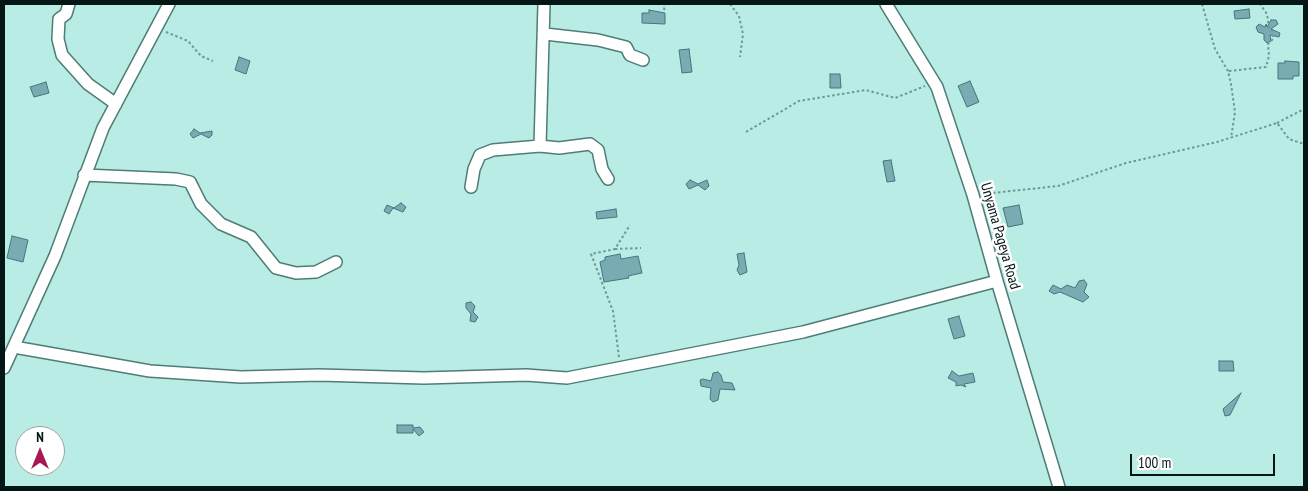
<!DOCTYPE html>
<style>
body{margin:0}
#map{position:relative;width:1308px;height:491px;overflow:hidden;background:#b8ece4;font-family:"PT Sans Narrow",sans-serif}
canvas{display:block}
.frame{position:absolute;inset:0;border:5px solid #041715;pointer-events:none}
.north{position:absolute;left:15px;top:426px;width:50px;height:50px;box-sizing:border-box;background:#fff;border:1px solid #9ba2a1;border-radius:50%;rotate:0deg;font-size:14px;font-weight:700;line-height:20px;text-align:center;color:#041715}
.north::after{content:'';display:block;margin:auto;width:18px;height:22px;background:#aa1851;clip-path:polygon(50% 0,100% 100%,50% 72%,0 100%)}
.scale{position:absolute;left:1130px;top:454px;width:145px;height:22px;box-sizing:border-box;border:2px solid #041715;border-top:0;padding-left:6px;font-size:15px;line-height:18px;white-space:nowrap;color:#041715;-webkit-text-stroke:4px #fff;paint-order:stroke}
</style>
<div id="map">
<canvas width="1308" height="491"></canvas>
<div class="frame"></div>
<div class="north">N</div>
<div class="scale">100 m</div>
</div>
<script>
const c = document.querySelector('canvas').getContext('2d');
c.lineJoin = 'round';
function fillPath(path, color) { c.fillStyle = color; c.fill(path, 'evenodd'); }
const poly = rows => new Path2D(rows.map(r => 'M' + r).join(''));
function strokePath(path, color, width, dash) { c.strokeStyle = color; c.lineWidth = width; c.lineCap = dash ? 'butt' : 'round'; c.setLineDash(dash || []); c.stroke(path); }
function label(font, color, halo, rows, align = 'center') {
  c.font = font + ' "PT Sans Narrow",sans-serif'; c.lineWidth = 5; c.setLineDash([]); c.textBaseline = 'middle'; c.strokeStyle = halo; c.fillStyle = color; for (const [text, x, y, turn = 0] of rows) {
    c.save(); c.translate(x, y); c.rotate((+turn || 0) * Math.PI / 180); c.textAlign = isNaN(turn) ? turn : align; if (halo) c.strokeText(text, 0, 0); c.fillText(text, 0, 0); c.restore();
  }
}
const building = poly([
 [1249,9,1250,18,1235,19,1234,11,1249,9],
 [649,10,665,13,665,24,642,23,642,13,649,13,649,10],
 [1271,20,1276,20,1278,24,1271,29,1280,33,1279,37,1270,35,1271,41,1267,43,1264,40,1264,34,1258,32,1256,27,1259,24,1265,27,1266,24,1267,27,1271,20],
 [689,49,692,72,682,73,679,50,689,49],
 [239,57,250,61,246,74,235,70,239,57],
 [1285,61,1299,62,1299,76,1293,76,1293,79,1278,79,1278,63,1285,63,1285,61],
 [830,74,840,74,841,88,830,88,830,74],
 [970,81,979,102,967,107,958,86,970,81],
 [46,82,49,93,34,97,30,87,46,82],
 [194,129,200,133,212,131,212,135,209,138,201,134,193,138,190,134,194,129],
 [891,160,895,181,887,182,883,161,891,160],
 [690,180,698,184,707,180,709,186,705,190,698,185,689,189,686,184,690,180],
 [401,203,406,207,403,212,393,208,389,214,384,211,387,205,394,208,401,203],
 [1019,205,1023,224,1008,227,1003,208,1019,205],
 [616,209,617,217,597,219,596,212,616,209],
 [12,236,28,240,23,262,7,258,12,236],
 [744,253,747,272,740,275,737,270,739,265,737,254,744,253],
 [620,254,621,259,638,256,642,273,628,276,629,278,604,282,600,262,605,260,605,257,620,254],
 [1084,280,1087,284,1084,292,1089,297,1083,302,1060,292,1054,294,1049,291,1053,285,1061,289,1067,285,1075,288,1079,281,1084,280],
 [471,302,475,306,473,312,478,317,475,322,470,321,471,314,466,308,466,303,471,302],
 [959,316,965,336,954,339,948,319,959,316],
 [1219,361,1233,361,1234,371,1219,371,1219,361],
 [952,371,959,376,973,373,975,382,964,384,966,387,961,385,956,386,956,382,948,378,952,371],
 [718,372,721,375,723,382,732,383,735,390,720,389,718,400,713,402,710,399,711,388,701,386,700,380,703,379,711,381,713,373,718,372],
 [1241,393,1230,415,1225,416,1223,409,1241,393],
 [397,425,413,425,413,428,420,427,424,432,419,436,413,429,413,433,397,433,397,425]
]);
fillPath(building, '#79acb2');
strokePath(building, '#44767b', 1);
const minor = poly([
 [69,4,66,14,59,19,58,39,62,55,88,84,116,104],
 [544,4,540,146,559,148,590,144,598,150,602,169,608,179],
 [886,4,937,87,973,195,997,281,1059,487],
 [545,34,598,40,626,47,630,55,643,60],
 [84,175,176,179,190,182,201,204,221,224,251,237,276,268,296,273,316,272,336,262],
 [471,187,474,169,480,155,493,150,540,146],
 [14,347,150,371,241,377,319,375,424,378,526,375,567,378,803,332,997,281],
 [4,368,55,256,103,128,169,4]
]);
strokePath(minor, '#4d7d76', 14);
strokePath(poly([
 [730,4,739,16,743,34,740,57],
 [1202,4,1215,49,1228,71,1231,84,1235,112,1231,138],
 [664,10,665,4],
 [166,32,188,41,201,56,213,61],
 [1229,71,1266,67,1269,56,1268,44,1273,39,1273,32,1269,28,1267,14,1260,4],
 [1277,123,1304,109],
 [746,132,799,101,866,90,895,98,925,86],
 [983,194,1058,186,1126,163,1217,142,1277,123,1289,139,1304,144],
 [615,249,641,248],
 [619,357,613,311,591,254,615,249,630,225]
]), '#709792', 2, [2.5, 2.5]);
strokePath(minor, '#fff', 11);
label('15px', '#041715', '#fff', [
 ["Unyama Pageya Road",1000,236,74]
]);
</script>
